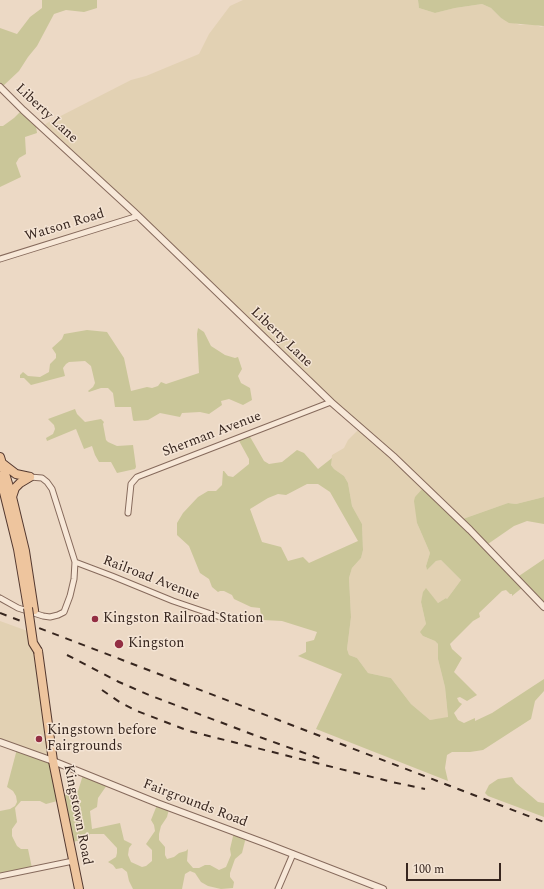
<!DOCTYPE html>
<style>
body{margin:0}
#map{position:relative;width:544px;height:889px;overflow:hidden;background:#ecd9c5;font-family:Spectral,serif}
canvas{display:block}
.scale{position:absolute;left:406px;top:863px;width:95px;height:18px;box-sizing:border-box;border:2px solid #37261f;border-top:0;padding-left:5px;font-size:12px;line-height:14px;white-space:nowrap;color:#37261f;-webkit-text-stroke:3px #f4e4d4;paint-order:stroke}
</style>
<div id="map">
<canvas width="544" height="889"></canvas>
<div class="scale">100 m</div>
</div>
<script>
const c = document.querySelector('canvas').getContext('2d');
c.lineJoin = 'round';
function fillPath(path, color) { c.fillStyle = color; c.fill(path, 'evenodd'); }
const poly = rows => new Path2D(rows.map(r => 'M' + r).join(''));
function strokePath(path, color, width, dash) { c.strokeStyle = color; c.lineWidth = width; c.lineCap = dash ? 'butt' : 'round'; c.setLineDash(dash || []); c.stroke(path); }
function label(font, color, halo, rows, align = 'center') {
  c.font = font + ' Spectral,serif'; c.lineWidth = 3; c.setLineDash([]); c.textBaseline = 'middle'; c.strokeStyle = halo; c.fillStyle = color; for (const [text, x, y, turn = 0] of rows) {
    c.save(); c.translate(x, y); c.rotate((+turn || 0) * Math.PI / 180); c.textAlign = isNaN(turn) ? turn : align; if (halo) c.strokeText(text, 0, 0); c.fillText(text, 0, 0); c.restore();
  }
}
fillPath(poly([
 [243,0,418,0,419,8,435,13,455,8,482,4,491,8,501,18,520,25,533,24,541,27,544,26,544,497,516,504,508,503,460,520,417,523,430,553,426,566,427,570,436,561,441,560,461,580,447,599,446,598,438,603,425,589,421,602,426,624,423,636,435,641,438,644,438,659,445,687,448,718,430,720,411,704,391,678,368,673,357,658,349,655,347,649,351,617,349,578,352,568,361,558,363,550,362,524,352,506,348,483,344,476,334,469,331,465,332,455,344,448,348,440,359,429,43,126,47,123,131,80,146,76,199,54,209,34,230,6],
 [0,621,33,633,53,758,0,742]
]), '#e2d1b3');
fillPath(poly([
 [42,0,97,0,97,8,84,12,66,10,54,14,37,46,28,57,19,71,2,87,0,85,0,28,17,34,30,17,42,8],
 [418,0,544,0,544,26,509,23,501,18,491,8,482,4,455,8,435,13,419,8],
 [24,108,35,120,37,133,25,137,26,154,19,158,16,163,21,177,0,187,0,126,3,126,14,118],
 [198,328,204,332,211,346,225,355,235,358,238,357,242,369,238,376,241,383,250,388,252,400,243,405,229,399,221,401,222,405,209,414,200,412,182,413,180,417,160,413,148,420,134,421,133,420,131,407,115,407,113,393,108,388,101,388,89,392,88,391,93,387,95,383,91,366,85,361,69,362,66,364,63,368,65,376,31,385,24,378,20,378,20,375,23,372,28,376,40,377,49,372,50,364,56,358,56,354,52,348,62,339,64,334,87,330,107,332,124,358,131,391,147,387,152,388,158,386,161,382,166,384,199,373,197,334],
 [75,409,77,414,85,422,101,419,104,422,103,424,106,440,108,442,117,446,133,445,136,467,135,469,117,473,111,462,99,462,95,455,92,446,84,449,76,429,47,441,46,438,53,434,55,429,54,425,48,419],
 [249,435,264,461,269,464,282,462,297,450,304,453,318,469,332,458,331,465,334,469,344,476,348,483,352,506,362,524,363,550,361,558,352,568,349,578,351,617,347,649,349,655,357,658,368,673,391,678,411,704,430,720,448,717,445,687,438,659,438,644,435,641,423,636,420,632,426,624,421,602,423,592,426,588,438,603,446,598,447,599,461,580,441,560,436,561,427,570,426,566,430,553,417,523,414,501,415,497,424,487,460,520,508,503,516,504,544,497,544,524,527,521,514,526,485,546,516,578,544,559,544,607,523,587,512,596,512,594,510,594,506,590,502,591,479,613,480,617,473,621,450,644,452,649,462,658,454,672,477,695,467,701,460,697,457,698,459,702,462,704,454,713,458,720,464,723,475,718,475,721,492,713,544,679,544,691,535,701,531,719,483,750,470,752,452,752,447,755,445,768,448,781,316,729,342,674,298,656,306,652,306,642,314,640,317,632,282,621,263,620,261,617,260,608,251,607,234,599,232,595,224,591,220,591,218,592,212,587,209,579,200,573,189,546,177,535,177,523,183,513,198,497,208,491,216,491,222,485,223,471,224,471,228,476,233,477,249,464,249,459,238,439],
 [307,484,318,484,330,492,358,541,309,563,303,557,288,561,281,547,262,542,250,509,268,498,278,494,286,495],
 [17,749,50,760,61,796,78,791,83,775,107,785,98,798,97,807,90,811,92,829,120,823,124,840,132,844,129,848,128,855,131,862,142,867,146,866,152,861,152,850,146,844,155,831,154,825,151,820,157,805,169,809,167,817,161,826,159,834,159,840,165,847,165,855,167,859,174,857,179,853,186,851,188,849,187,861,193,868,199,868,205,865,210,865,219,870,226,867,231,855,230,849,234,832,246,837,242,853,235,859,230,873,230,877,234,882,233,888,221,889,208,886,201,882,195,873,190,871,185,874,182,889,133,889,129,881,127,872,122,868,116,869,113,865,108,862,116,857,117,853,117,848,104,834,90,834,84,839,73,842,61,800,46,804,40,801,21,801,15,808,17,822,12,829,12,836,17,846,21,849,28,849,32,868,0,876,0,811,10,809,15,806,17,802,16,796,13,791,7,787],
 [512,777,516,783,538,802,544,803,544,817,488,796,485,793,489,785,498,779]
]), '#cac699');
const minor = poly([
 [0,259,138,216],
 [128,513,131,484,137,477,331,402],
 [75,562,112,576,173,601,220,617],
 [0,598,18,608,43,616,50,617,58,615,64,612,70,596,74,579,75,562,52,489,47,482,42,478,30,477],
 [0,876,73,861],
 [278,889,293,854]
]);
const tertiary = poly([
 [0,87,23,110,133,211,331,402,393,456,470,530,544,607],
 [0,742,53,761,157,803,267,844,383,889]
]);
const primary = poly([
 [0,457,12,497,25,551,34,610],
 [3,464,16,474,30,477],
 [0,476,18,549,28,608],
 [12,497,15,488,20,483,30,477],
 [38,651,53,761,79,889]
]);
strokePath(minor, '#866a5c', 7);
strokePath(tertiary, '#866a5c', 8);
strokePath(primary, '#543930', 10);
strokePath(minor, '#f7e8d8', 5);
strokePath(tertiary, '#f7e8d8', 6);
strokePath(primary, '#eec59e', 8);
strokePath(poly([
 [0,613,544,822],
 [67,655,119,682,149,695,254,735,321,759],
 [102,690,121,703,137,711,189,731,392,782,425,789]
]), '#37261f', 2, [7, 7]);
const primaryBridge = poly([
 [28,608,33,643,38,651]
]);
strokePath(primaryBridge, '#543930', 10, []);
strokePath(primaryBridge, '#eec59e', 8);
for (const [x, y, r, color] of [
 [95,619,4,"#932e43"],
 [119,644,5,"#932e43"],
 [39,739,4,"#932e43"]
]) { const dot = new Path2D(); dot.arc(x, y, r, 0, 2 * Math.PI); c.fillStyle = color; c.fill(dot); strokePath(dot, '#f4e4d4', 1.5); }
label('14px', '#37261f', '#f4e4d4', [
 ["Liberty Lane",46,114,43],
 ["Watson Road",65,226,-17],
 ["Liberty Lane",281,338,44],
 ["Sherman Avenue",212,435,-21],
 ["Railroad Avenue",151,579,21],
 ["Fairgrounds Road",195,804,21],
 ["Kingstown Road",77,815,79]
]);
label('14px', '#37261f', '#f4e4d4', [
 ["Kingston Railroad Station",103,619],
 ["Kingston",128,644],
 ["Kingstown before",47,731],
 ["Fairgrounds",47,747]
], 'left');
</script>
